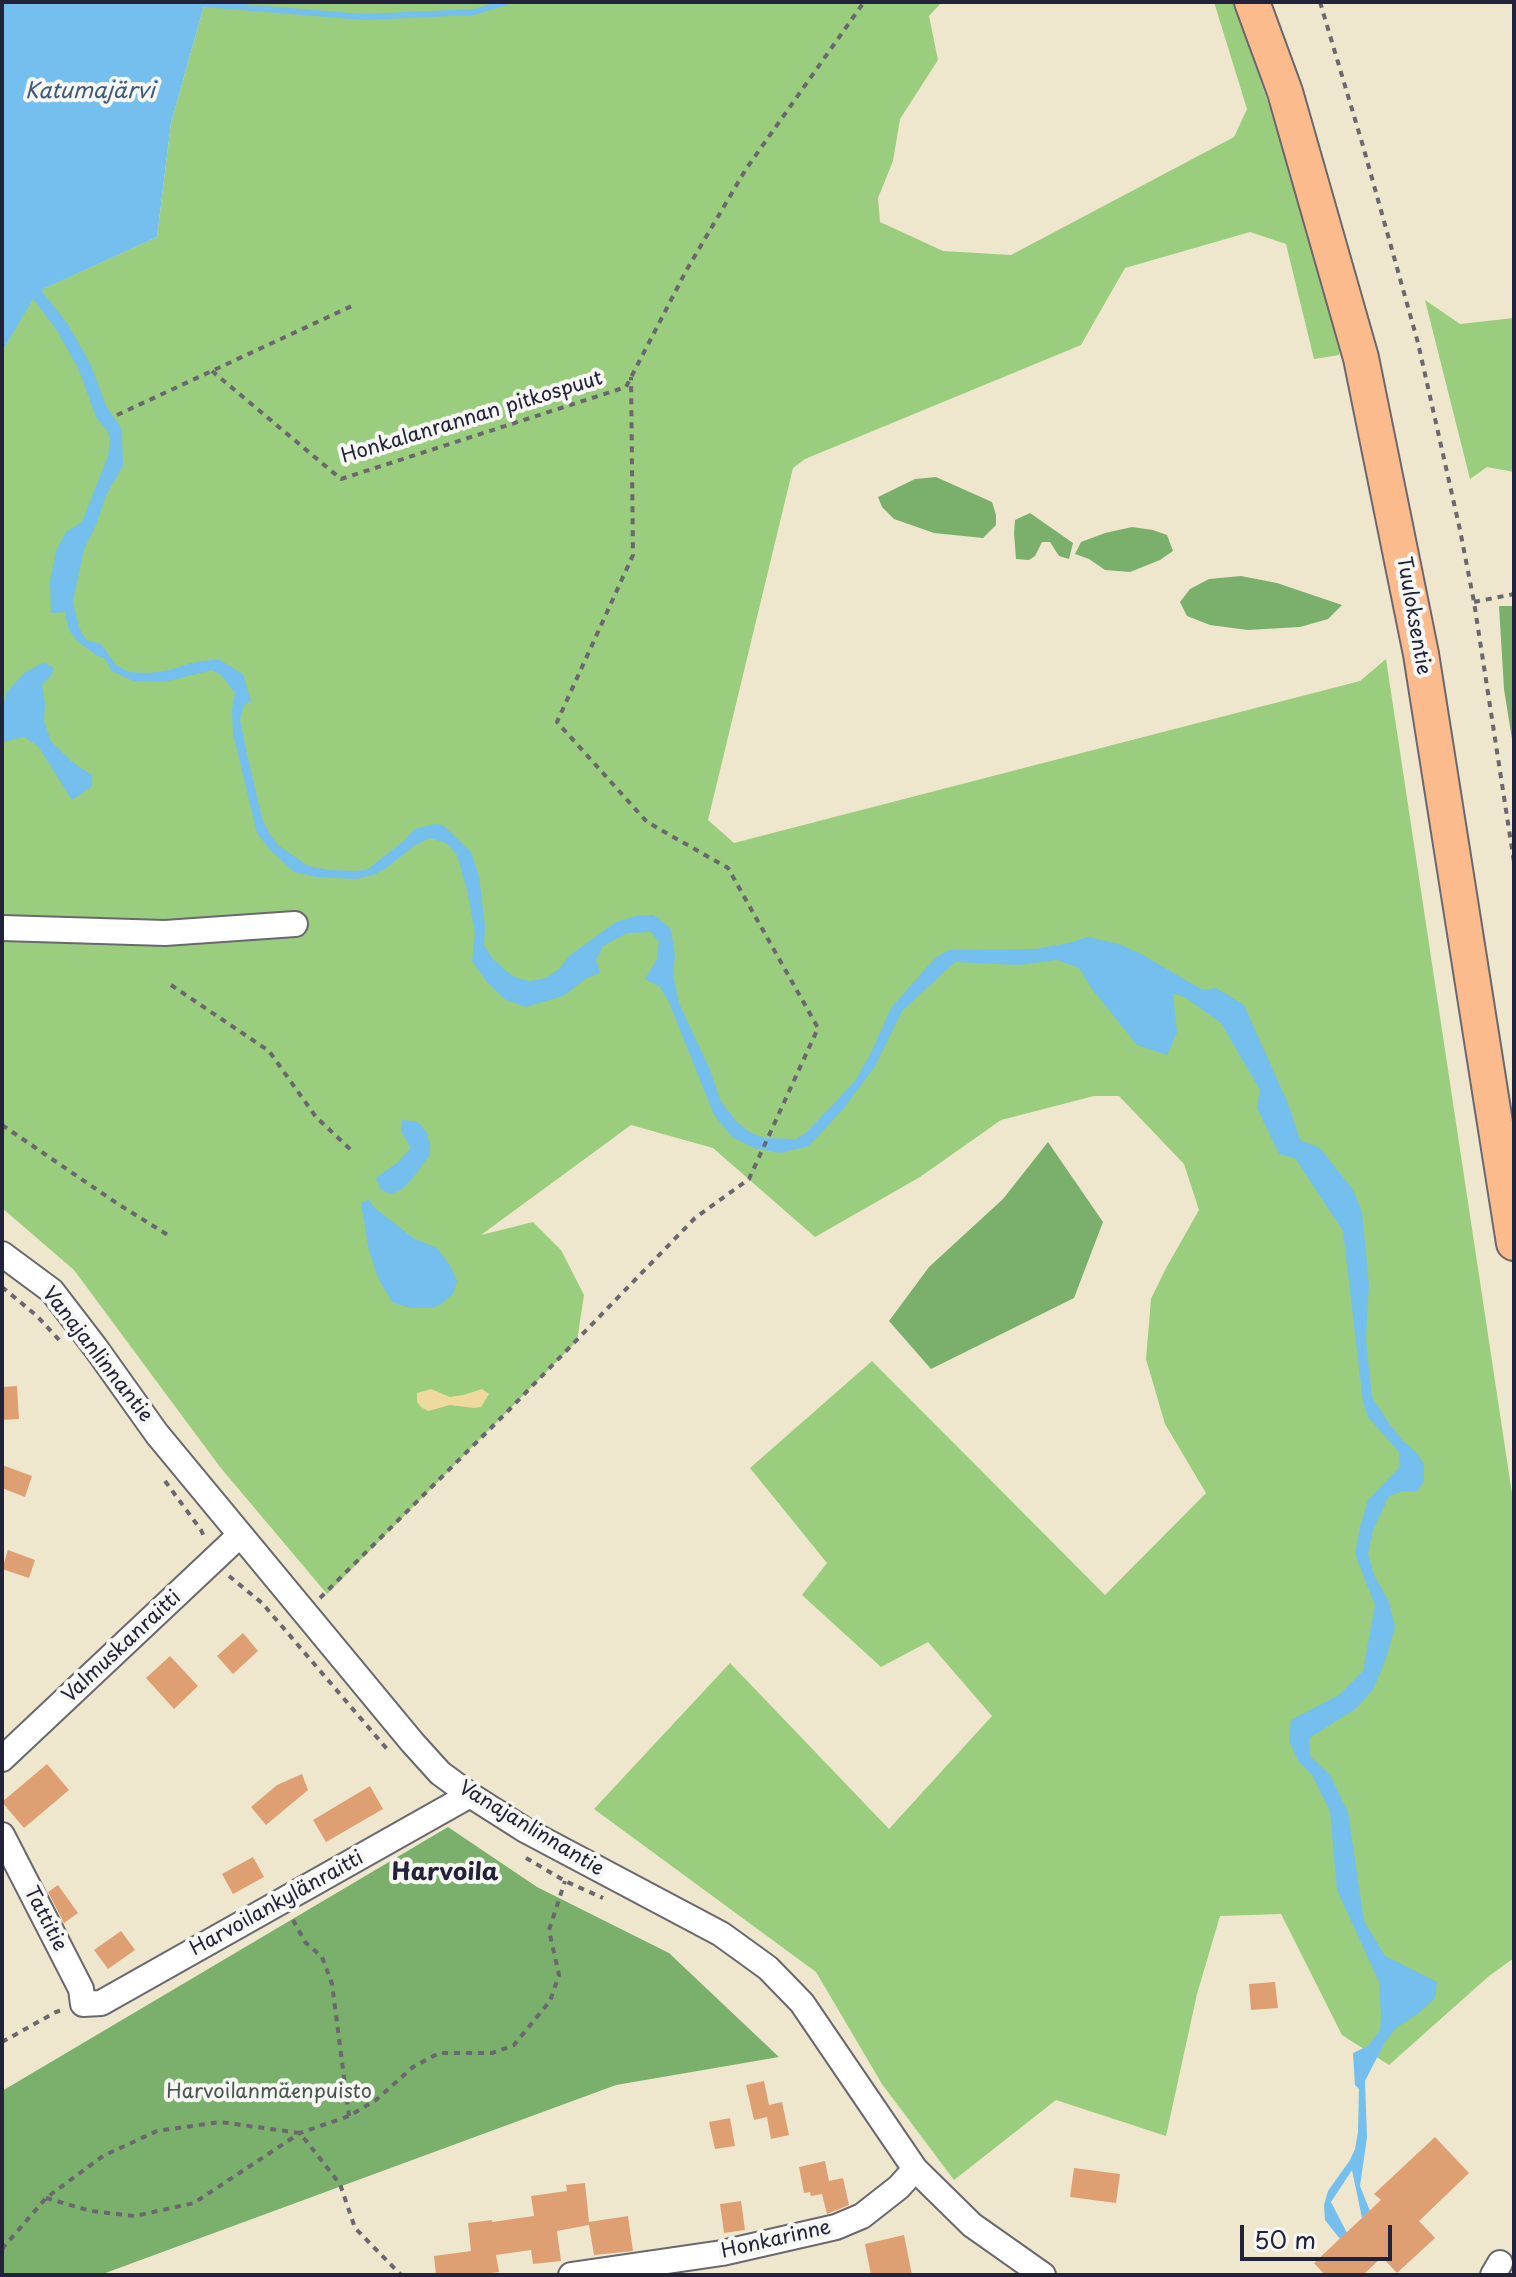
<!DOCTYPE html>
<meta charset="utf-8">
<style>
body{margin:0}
#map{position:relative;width:1516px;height:2277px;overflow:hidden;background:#efe6ce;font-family:"Playpen Sans",sans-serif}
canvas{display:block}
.frame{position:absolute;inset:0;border:4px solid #22223b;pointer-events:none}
.scale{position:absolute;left:1240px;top:2225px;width:152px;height:36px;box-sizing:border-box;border:4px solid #22223b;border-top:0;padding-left:10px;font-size:24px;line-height:28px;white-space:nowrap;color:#22223b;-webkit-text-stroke:6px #f6f6f2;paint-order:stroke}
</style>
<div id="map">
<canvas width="1516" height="2277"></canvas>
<div class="frame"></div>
<div class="scale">50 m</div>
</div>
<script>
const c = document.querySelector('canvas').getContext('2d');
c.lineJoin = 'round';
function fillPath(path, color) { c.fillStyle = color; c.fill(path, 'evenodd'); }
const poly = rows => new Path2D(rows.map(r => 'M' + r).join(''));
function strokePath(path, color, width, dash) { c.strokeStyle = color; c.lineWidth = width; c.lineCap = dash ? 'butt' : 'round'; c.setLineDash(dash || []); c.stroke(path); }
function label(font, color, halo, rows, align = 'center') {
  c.font = font + ' "Playpen Sans",sans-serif'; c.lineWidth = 8; c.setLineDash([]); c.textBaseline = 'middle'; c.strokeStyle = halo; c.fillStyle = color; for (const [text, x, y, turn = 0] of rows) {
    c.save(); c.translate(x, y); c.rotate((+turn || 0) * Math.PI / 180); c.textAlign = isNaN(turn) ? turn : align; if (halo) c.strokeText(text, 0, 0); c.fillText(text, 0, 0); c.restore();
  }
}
fillPath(poly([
 [205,2,942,2,929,16,938,60,900,119,893,161,878,198,880,222,943,251,1011,255,1234,137,1247,109,1214,2,1233,2,1269,105,1300,202,1340,349,1339,355,1314,359,1286,244,1250,232,1125,268,1081,345,805,459,793,468,708,820,734,843,1360,681,1386,659,1514,1507,1514,1958,1489,1976,1389,2065,1342,2035,1281,1914,1220,1916,1197,1994,1166,2136,1056,2100,954,2180,882,2084,816,1972,594,1809,730,1663,889,1829,992,1716,928,1642,881,1667,802,1595,827,1563,750,1468,872,1361,1105,1595,1206,1493,1165,1424,1146,1359,1151,1299,1165,1270,1199,1210,1184,1164,1119,1096,1094,1096,1001,1120,920,1177,815,1237,713,1148,631,1125,481,1235,533,1222,561,1250,584,1295,577,1341,327,1594,220,1467,74,1270,2,1208,2,352,36,292,157,237,171,123],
 [1425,300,1460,324,1514,318,1514,472,1487,467,1470,479]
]), '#9acd7d');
fillPath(poly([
 [936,477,992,502,996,515,996,525,983,538,934,533,894,519,882,507,878,497,915,479],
 [1030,513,1073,543,1069,559,1059,556,1050,542,1042,542,1035,556,1029,560,1016,559,1014,533,1015,520],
 [1132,527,1153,530,1167,535,1173,551,1160,560,1130,572,1105,570,1089,559,1075,554,1081,542,1105,533],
 [1241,576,1277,583,1342,605,1328,619,1300,627,1248,630,1210,625,1187,616,1180,602,1190,589,1209,579],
 [1499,606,1514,606,1514,752,1504,689],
 [1048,1142,1103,1222,1074,1298,931,1369,889,1321,929,1267,1003,1199],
 [448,1827,537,1887,669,1953,779,2057,616,2085,100,2275,2,2275,2,2091]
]), '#7bb06c');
fillPath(poly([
 [431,1389,450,1397,463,1395,482,1389,489,1394,481,1407,474,1408,450,1405,428,1411,421,1407,417,1402,417,1393]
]), '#eeda9e');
fillPath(poly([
 [2,2,205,2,171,123,157,237,41,290,67,323,90,363,107,408,120,426,122,434,123,466,106,495,96,525,84,549,73,601,79,628,86,640,101,644,116,665,129,672,149,673,170,670,191,663,218,659,243,674,251,701,244,705,240,719,245,745,262,818,269,833,278,845,308,866,329,870,357,871,368,869,405,840,415,829,434,824,443,825,471,852,479,876,485,926,484,945,492,958,506,971,517,978,530,981,546,978,559,969,569,956,616,922,636,916,653,915,658,918,671,929,675,956,673,975,679,1003,710,1070,721,1102,737,1122,749,1132,764,1138,796,1139,806,1133,855,1081,872,1051,891,1008,935,958,949,950,1036,949,1068,943,1088,937,1119,944,1141,954,1203,990,1216,988,1244,1005,1289,1106,1300,1140,1320,1148,1353,1190,1362,1212,1369,1284,1366,1340,1372,1397,1391,1426,1403,1441,1416,1452,1424,1464,1424,1482,1416,1492,1403,1491,1389,1496,1373,1530,1368,1554,1374,1575,1389,1602,1395,1627,1386,1658,1374,1688,1357,1708,1309,1738,1310,1756,1330,1775,1348,1812,1364,1921,1385,1956,1437,1982,1435,1998,1419,2013,1396,2028,1385,2042,1365,2081,1367,2137,1360,2186,1370,2211,1362,2218,1352,2170,1331,2202,1347,2233,1340,2239,1325,2220,1324,2205,1328,2191,1350,2160,1355,2149,1358,2132,1359,2089,1355,2085,1353,2053,1368,2046,1380,2030,1381,2016,1379,1982,1337,1890,1330,1811,1312,1775,1298,1761,1289,1741,1291,1720,1339,1695,1363,1671,1375,1605,1355,1554,1360,1527,1368,1500,1400,1467,1399,1452,1368,1417,1363,1402,1343,1231,1295,1158,1279,1154,1257,1108,1260,1090,1221,1023,1186,998,1173,993,1177,1033,1167,1055,1137,1045,1092,989,1079,968,1057,960,1019,965,955,962,902,1011,875,1066,844,1108,809,1146,780,1153,754,1148,732,1137,714,1115,668,1000,659,986,645,979,657,959,659,942,651,932,627,933,603,946,596,960,600,973,587,978,563,996,526,1007,506,1000,487,982,472,961,475,933,467,890,457,855,446,843,430,838,414,846,385,869,373,875,356,879,316,877,294,872,271,851,257,833,233,734,232,709,235,693,221,675,212,670,164,682,133,681,112,671,104,658,96,655,76,640,68,628,65,612,51,613,50,581,56,551,66,532,82,522,108,456,110,438,108,432,96,417,79,370,56,329,33,299,2,352],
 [44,662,54,668,51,676,42,685,45,703,44,721,51,741,72,762,92,775,92,786,72,800,38,746,24,737,2,742,2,712,6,693,24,673],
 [402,1120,418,1122,426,1131,430,1144,429,1156,412,1179,401,1190,390,1194,380,1189,376,1178,397,1163,411,1148,401,1131],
 [369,1200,375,1208,413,1238,437,1248,450,1265,457,1281,453,1294,440,1305,431,1308,412,1308,393,1303,379,1280,369,1251,361,1203]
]), '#74bfed');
strokePath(poly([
 [204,4,364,17,474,12,507,2]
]), '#74bfed', 6);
fillPath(poly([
 [17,1386,19,1419,2,1420,2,1387],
 [2,1465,32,1476,25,1497,2,1488],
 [8,1550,35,1560,29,1578,2,1569],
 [243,1633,258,1651,233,1674,217,1656],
 [170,1656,198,1686,174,1709,146,1678],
 [47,1764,69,1790,24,1828,2,1802],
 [302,1774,308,1790,266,1825,251,1807,277,1785],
 [370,1786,383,1809,326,1842,313,1820],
 [253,1857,264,1877,233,1894,222,1874],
 [58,1885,78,1913,64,1923,48,1892],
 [121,1931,135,1950,108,1969,94,1950],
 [1275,1982,1278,2008,1251,2010,1249,1984],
 [764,2081,769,2105,782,2102,789,2135,771,2139,767,2117,754,2120,746,2085],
 [730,2118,735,2146,715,2149,709,2122],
 [1435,2137,1469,2173,1419,2221,1435,2238,1397,2273,1382,2257,1363,2275,1325,2275,1314,2263,1381,2200,1374,2194],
 [825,2161,829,2181,843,2178,849,2205,827,2214,822,2194,811,2196,810,2192,804,2193,799,2167],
 [1074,2168,1120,2174,1116,2203,1070,2197],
 [585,2183,589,2222,628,2216,633,2251,594,2255,589,2225,557,2231,561,2261,533,2264,531,2250,496,2255,499,2272,477,2275,436,2275,434,2256,471,2251,468,2223,492,2220,492,2222,534,2216,531,2196,567,2191,566,2185],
 [741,2201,745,2230,724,2233,720,2204],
 [904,2235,912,2275,871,2275,865,2244]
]), '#dea072');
const minor = poly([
 [2,928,165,933,295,924],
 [2,1254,52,1291,95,1347,157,1434,412,1742,440,1773,470,1795,525,1830,721,1934,768,1968,802,2003,915,2169,972,2225,1043,2275],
 [2,1759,240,1535],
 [2,1835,81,1989,83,2004,101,2003,470,1795],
 [571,2275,722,2253,836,2227,862,2216,899,2187,915,2169],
 [1493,2275,1500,2263]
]);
const highway = poly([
 [1252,2,1285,92,1361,358,1421,654,1514,1243]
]);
strokePath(minor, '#6a676e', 28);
strokePath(highway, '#6a676e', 38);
strokePath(poly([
 [1320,2,1363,146,1418,343,1460,530,1474,602,1514,862],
 [212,371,341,479,626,387,686,271,746,169,864,2],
 [117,415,354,305],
 [1474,602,1514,594],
 [171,985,269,1051,316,1117,352,1151],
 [2,1125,118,1204,171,1237],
 [2,1287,37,1316,61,1342],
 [165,1481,201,1530,205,1539],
 [229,1576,262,1603,387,1749],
 [320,1598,506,1413,695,1218,749,1179,818,1028,728,868,647,822,557,722,633,555,631,377],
 [526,1858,565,1881,603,1898],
 [293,1920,305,1942,322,1957,332,1984,349,2116],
 [2,2042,56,2012,65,2009],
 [46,2198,91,2211,135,2216,194,2203,300,2133,349,2116,376,2100,413,2067,439,2053,492,2053,514,2045,550,2001,559,1975,549,1930,565,1881],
 [2,2249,46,2198,103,2156,157,2131,220,2122,300,2133,340,2184,355,2228,401,2275]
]), '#6a676e', 4, [6, 6]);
strokePath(minor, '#fff', 24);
strokePath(highway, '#fbbb8c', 34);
label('20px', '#22223b', '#f6f6f2', [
 ["Honkalanrannan pitkospuut",472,418,-17],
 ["Tuuloksentie",1413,616,80],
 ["Vanajanlinnantie",97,1355,52],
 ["Valmuskanraitti",122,1647,-43],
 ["Vanajanlinnantie",531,1829,31],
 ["Harvoilankylänraitti",277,1904,-29],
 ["Tattitie",45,1919,63],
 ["Honkarinne",776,2240,-13]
]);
label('20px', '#46554f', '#f6f6f2', [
 ["Harvoilanmäenpuisto",269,2092]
]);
label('italic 22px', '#3f5979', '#f6f6f2', [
 ["Katumajärvi",90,92]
]);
label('bold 24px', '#22223b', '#f6f6f2', [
 ["Harvoila",445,1873]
]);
</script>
